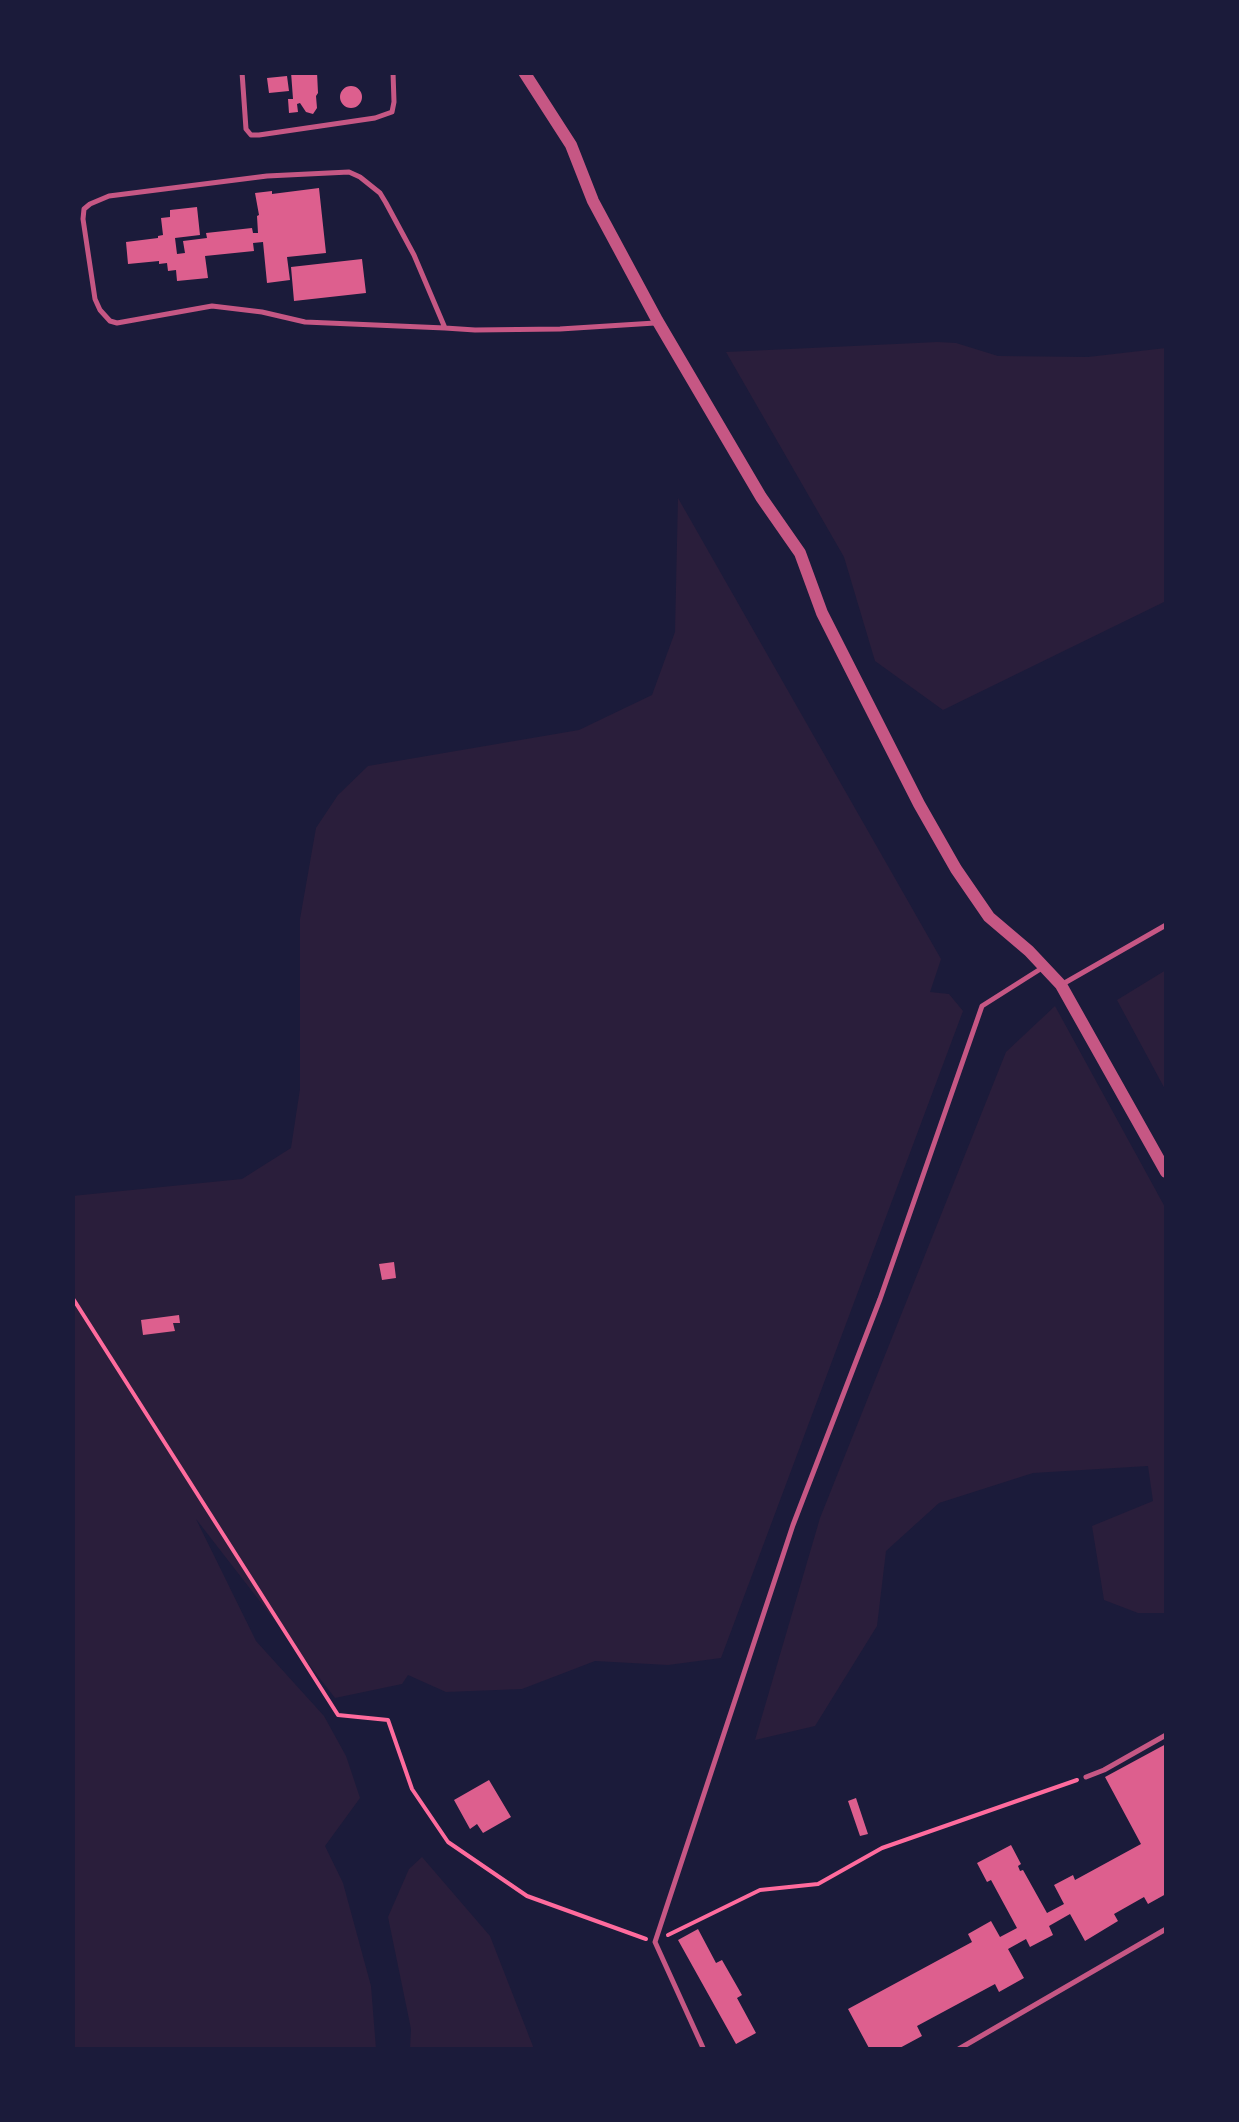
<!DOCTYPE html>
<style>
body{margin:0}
#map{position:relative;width:1239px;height:2122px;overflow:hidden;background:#1b1b3a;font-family:"Noto Sans",sans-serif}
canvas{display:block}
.frame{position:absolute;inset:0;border:75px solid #1b1b3a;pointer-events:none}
</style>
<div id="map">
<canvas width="1239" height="2122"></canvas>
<div class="frame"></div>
</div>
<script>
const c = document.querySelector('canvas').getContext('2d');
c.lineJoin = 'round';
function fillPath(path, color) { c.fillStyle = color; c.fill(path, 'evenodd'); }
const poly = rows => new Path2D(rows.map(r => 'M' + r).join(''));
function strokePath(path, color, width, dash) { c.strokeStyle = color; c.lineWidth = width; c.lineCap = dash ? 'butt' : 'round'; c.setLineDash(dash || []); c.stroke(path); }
fillPath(poly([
 [938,342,956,343,998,356,1088,357,1166,348,1166,601,943,710,875,661,844,557,726,352],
 [678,498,941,959,930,992,949,994,963,1011,721,1658,668,1665,595,1661,522,1689,446,1692,408,1675,402,1684,335,1698,196,1519,256,1641,324,1716,346,1756,360,1798,325,1846,343,1883,371,1986,376,2049,73,2049,72,1196,242,1179,291,1148,300,1089,300,919,316,828,338,795,368,766,579,730,652,695,675,632],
 [1166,970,1166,1091,1117,1000],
 [1055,1006,1166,1209,1166,1613,1138,1613,1104,1600,1092,1526,1153,1501,1148,1466,1033,1473,939,1503,886,1551,877,1626,815,1726,755,1740,820,1518,1006,1052],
 [422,1857,490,1936,534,2049,410,2049,411,2029,388,1917,409,1869]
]), '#2a1e3b');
fillPath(poly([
 [291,72,317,72,318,93,316,96,317,108,313,114,306,112,300,103,297,104,298,112,289,113,288,99,293,99],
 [287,76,289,91,269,93,267,78],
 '340 97a11 11 0 1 1 22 0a11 11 0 1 1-22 0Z',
 [319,188,326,253,287,257,290,280,267,283,263,242,253,243,254,251,205,256,208,278,177,281,176,270,168,271,167,263,159,264,159,261,128,264,126,242,158,238,158,236,163,235,161,218,170,217,170,210,197,207,200,235,175,238,177,254,185,253,183,241,207,238,206,233,252,228,253,233,258,233,257,216,259,215,255,193,272,191,272,194],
 [362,259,366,293,294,301,291,267],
 [394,1262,396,1278,382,1280,379,1264],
 [179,1315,180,1323,173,1323,175,1331,143,1335,141,1320],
 [1166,1744,1166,1894,1148,1904,1144,1897,1114,1914,1118,1921,1085,1941,1070,1914,1049,1926,1053,1935,1030,1947,1026,1939,1008,1949,1024,1978,999,1992,995,1984,917,2026,922,2036,896,2050,870,2050,848,2009,972,1942,968,1934,991,1921,1000,1937,1017,1928,991,1880,987,1882,977,1863,1011,1845,1021,1864,1018,1866,1020,1871,1023,1870,1047,1913,1064,1904,1054,1885,1073,1875,1075,1880,1141,1844,1105,1777],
 [489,1780,511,1817,483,1833,477,1824,470,1829,454,1800],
 [856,1798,868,1834,860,1836,848,1801],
 [698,1929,716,1963,722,1960,742,1995,737,1998,756,2033,736,2044,678,1940]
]), '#dd5f8e');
strokePath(poly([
 [72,1297,338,1715,388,1720,412,1789,448,1842,527,1896,646,1939],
 [668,1935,760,1890,818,1884,882,1848,1077,1780]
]), '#ff6b9d', 4);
strokePath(poly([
 [242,72,246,129,251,135,259,135,375,118,392,112,394,102,393,72],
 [445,328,414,255,386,203,380,193,360,177,349,172,267,176,109,196,90,204,84,209,83,219,95,299,100,310,110,321,117,323,212,306,262,312,305,322,445,328,475,330,560,329,655,323],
 [1061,985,1166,925],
 [1086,1777,1104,1770,1166,1735],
 [704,2050,655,1942,793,1525,880,1299,982,1006,1042,968],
 [957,2050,1166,1929]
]), '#c65784', 5);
strokePath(poly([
 [524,72,571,145,593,201,657,320,761,497,800,553,822,613,919,804,956,869,989,917,1029,951,1061,985,1166,1172]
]), '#c65784', 12);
</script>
